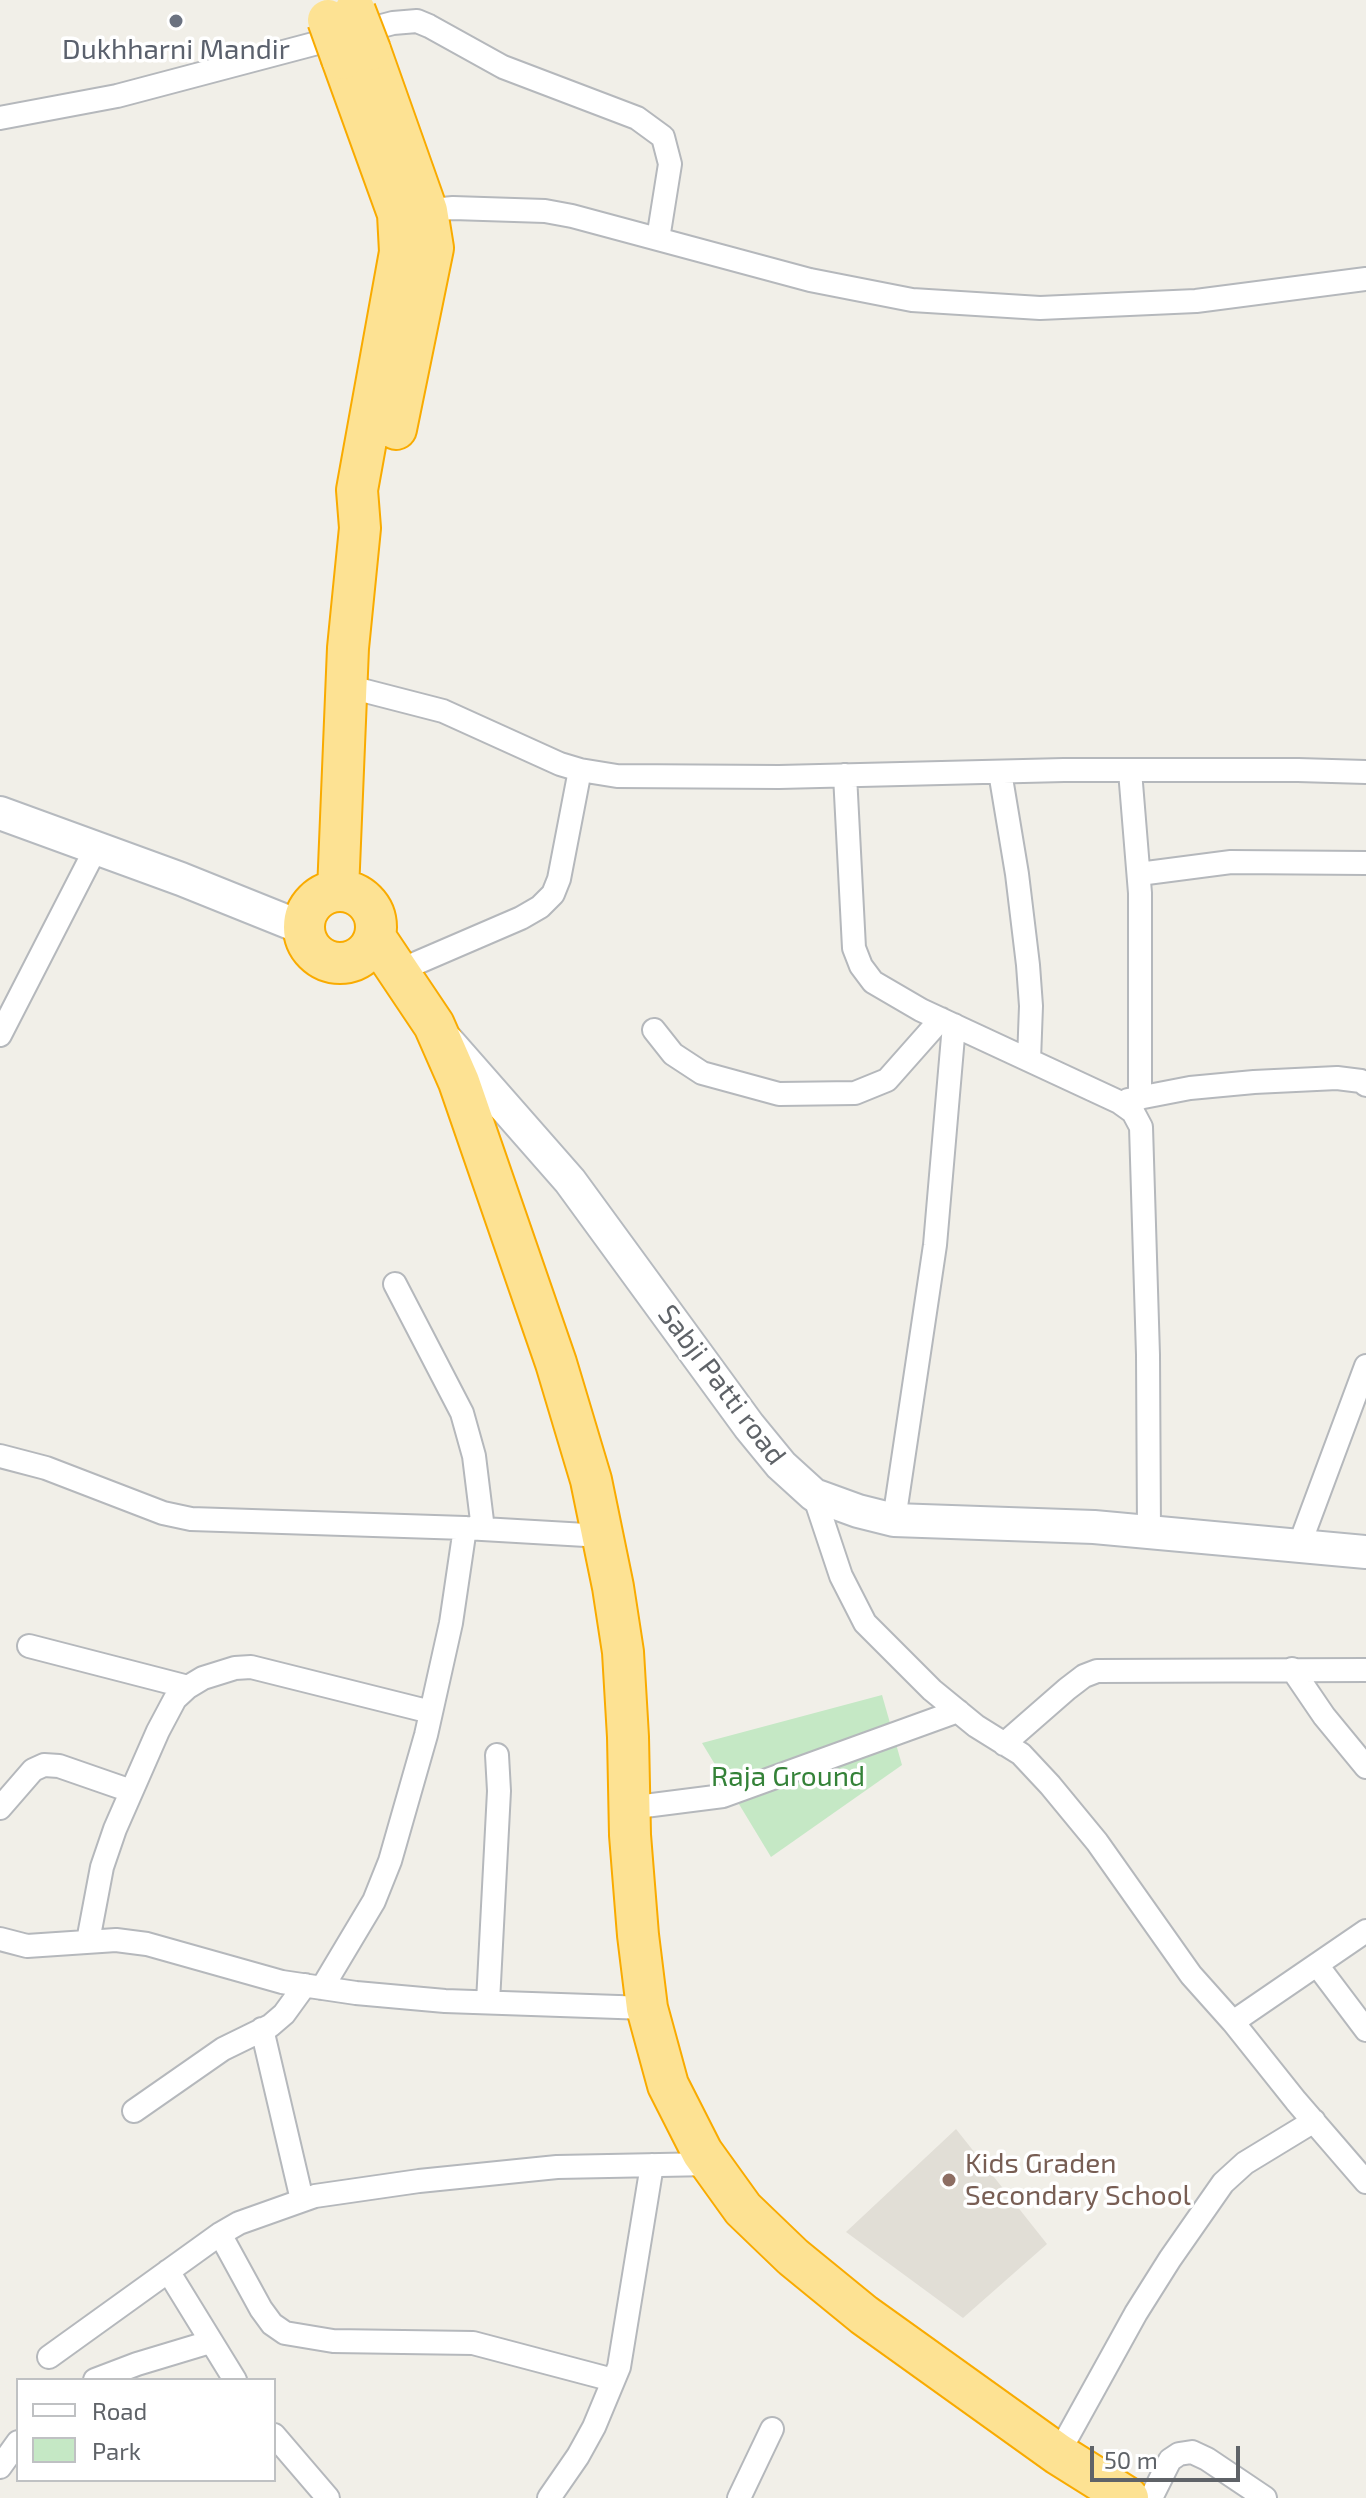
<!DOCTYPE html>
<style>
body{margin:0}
#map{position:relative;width:1366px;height:2498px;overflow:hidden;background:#f1efe8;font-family:"Exo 2",sans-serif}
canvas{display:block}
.legend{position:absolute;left:16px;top:2378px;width:260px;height:104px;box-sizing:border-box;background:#fff;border:2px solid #bfc1c3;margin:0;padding:10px 14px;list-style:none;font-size:24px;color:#5f6368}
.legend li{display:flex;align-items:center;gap:16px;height:40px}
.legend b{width:40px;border:2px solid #bfc1c3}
.scale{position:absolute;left:1090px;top:2446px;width:150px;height:36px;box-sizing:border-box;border:4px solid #5f6368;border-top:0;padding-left:10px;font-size:24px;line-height:28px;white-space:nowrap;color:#5f6368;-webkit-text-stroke:6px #fff;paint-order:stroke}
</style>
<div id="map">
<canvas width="1366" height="2498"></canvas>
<ul class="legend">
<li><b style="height:10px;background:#fff"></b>Road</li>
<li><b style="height:22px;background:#c5e8c5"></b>Park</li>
</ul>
<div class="scale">50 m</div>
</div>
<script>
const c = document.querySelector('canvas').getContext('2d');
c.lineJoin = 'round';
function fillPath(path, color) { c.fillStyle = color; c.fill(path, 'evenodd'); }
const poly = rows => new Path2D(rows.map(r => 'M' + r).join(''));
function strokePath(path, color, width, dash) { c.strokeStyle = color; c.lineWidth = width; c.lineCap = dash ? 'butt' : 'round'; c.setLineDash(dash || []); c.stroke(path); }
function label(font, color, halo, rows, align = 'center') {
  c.font = font + ' "Exo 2",sans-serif'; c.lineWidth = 7; c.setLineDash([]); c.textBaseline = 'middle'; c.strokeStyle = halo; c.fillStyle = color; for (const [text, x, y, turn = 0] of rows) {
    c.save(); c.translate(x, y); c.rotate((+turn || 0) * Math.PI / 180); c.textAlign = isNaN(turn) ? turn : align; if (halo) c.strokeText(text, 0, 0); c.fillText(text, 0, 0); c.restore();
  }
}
fillPath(poly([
 [956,2129,1047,2244,963,2318,846,2232]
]), '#e1ded6');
fillPath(poly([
 [882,1695,902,1765,771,1857,702,1743]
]), '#c5e8c5');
const street = poly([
 [0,118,117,96,393,23,417,21,429,26,503,67,637,118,663,137,670,164,658,239],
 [420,211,453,208,545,211,572,216,810,280,912,300,1040,308,1196,301,1366,279],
 [346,686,443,711,560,764,580,770,617,776,779,777,1064,770,1298,770,1366,772],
 [1130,771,1140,893,1140,1098],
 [1000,772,1017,874,1028,965,1031,1006,1029,1060],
 [845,775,854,948,861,966,873,982,921,1010,1119,1102,1133,1112,1141,1127,1148,1355,1149,1532],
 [1139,874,1231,862,1366,863],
 [398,971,521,918,540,907,553,894,559,879,580,770],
 [654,1030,673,1054,702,1073,779,1094,855,1093,887,1080,941,1019],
 [0,1035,96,848],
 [1128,1100,1190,1088,1254,1082,1337,1078,1361,1081,1366,1085],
 [395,1284,462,1413,474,1456,483,1529],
 [0,1456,46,1468,163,1513,191,1519,465,1528,603,1536],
 [814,1495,841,1576,865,1623,932,1690,976,1726,1021,1754,1050,1785,1097,1842,1191,1975,1233,2022,1296,2101,1366,2182],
 [894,1520,935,1245,954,1025],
 [1299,1546,1366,1366],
 [29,1646,188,1687],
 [1292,1669,1324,1716,1366,1767],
 [1004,1744,1067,1689,1084,1676,1097,1671,1366,1670],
 [0,1808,33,1770,44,1765,59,1766,131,1791],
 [629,1808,723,1796,958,1711],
 [0,1939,27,1946,116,1940,147,1944,282,1982,356,1993,445,2001,647,2008],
 [88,1941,102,1867,115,1829,158,1731,175,1699,188,1687,203,1678,235,1668,251,1667,431,1712],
 [1317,1965,1366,2030],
 [322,1988,374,1901,390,1861,426,1735,451,1623,465,1528],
 [488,2002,499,1791,497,1755],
 [1233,2022,1366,1931],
 [262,2029,302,2200],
 [134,2111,223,2049,270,2026,284,2014,305,1985],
 [220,2234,261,2309,272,2324,285,2333,333,2341,473,2343,613,2380],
 [168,2271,235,2380],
 [49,2357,220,2234,239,2223,315,2196,419,2181,557,2167,711,2164],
 [95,2380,137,2364,210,2342],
 [274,2435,328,2498],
 [1058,2454,1136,2313,1170,2259,1223,2183,1245,2163,1314,2121],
 [0,2467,18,2442],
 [549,2498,578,2456,594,2427,619,2367,652,2165],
 [739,2498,772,2429],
 [1151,2498,1170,2460,1179,2454,1192,2452,1207,2459,1265,2498]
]);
const secondary = poly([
 [0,813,181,879,303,928],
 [448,1042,570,1181,749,1426,781,1465,814,1495,858,1511,894,1520,1094,1527,1366,1552]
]);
const highway = poly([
 [370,50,427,211,433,248,396,429],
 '304 927a36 36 0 1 1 72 0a36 36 0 1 1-72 0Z',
 [338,891,348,648,360,528,357,490,400,252,398,214,342,59],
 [375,937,434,1025,459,1082,556,1363,591,1480,613,1587,623,1652,628,1737,630,1835,638,1935,647,2008,668,2085,702,2152,743,2209,793,2257,864,2315,1058,2454,1128,2498]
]);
strokePath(street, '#b5b8bc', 26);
strokePath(secondary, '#b6babf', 36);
strokePath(highway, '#f9ab00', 44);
strokePath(street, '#fff', 22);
strokePath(secondary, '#fff', 32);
strokePath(highway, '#fde293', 40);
const highwayBridge = poly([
 [355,11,370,50],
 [328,20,342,59]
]);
strokePath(highwayBridge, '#f9ab00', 44, []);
strokePath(highwayBridge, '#fde293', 40);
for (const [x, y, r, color] of [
 [176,21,8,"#6b7280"],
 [949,2180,8,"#8d6e63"]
]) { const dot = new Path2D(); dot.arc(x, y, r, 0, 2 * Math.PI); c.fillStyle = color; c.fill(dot); strokePath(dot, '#fff', 3); }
label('28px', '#5b616d', '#fff', [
 ["Dukhharni Mandir",176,50]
]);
label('28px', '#5f6368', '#fff', [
 ["Sabji Patti road",722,1385,53]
]);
label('28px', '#348238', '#fff', [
 ["Raja Ground",788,1777]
]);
label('28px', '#785e54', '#fff', [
 ["Kids Graden",965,2164],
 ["Secondary School",965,2196]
], 'left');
</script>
